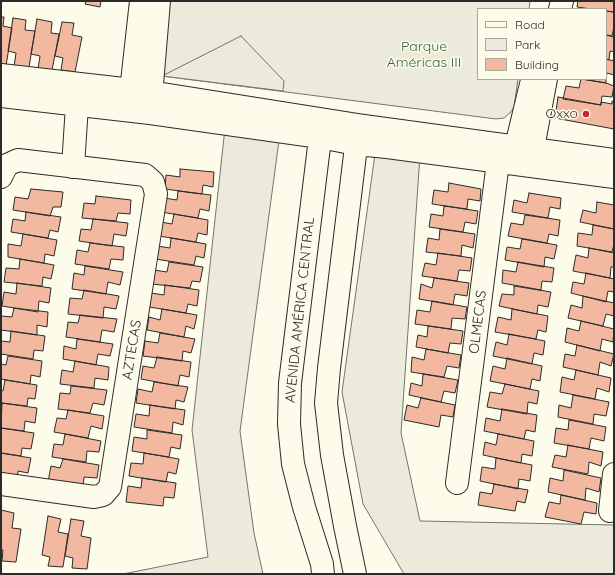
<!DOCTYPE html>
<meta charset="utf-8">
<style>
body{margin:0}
#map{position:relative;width:615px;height:575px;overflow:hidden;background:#fdfbea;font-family:Quicksand,sans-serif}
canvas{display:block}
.frame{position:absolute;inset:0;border:2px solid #2b2b2b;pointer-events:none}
.legend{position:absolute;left:477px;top:8px;width:130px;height:72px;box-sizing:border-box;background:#fdfbea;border:1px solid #a9a89e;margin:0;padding:5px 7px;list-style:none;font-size:12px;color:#2b2b2b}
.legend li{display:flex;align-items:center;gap:8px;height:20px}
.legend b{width:20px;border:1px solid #a9a89e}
</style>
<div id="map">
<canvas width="615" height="575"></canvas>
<div class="frame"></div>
<ul class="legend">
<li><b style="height:5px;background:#fdfbea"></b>Road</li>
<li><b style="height:11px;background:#ecebdb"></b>Park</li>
<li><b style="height:11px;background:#f2b8a0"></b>Building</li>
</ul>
</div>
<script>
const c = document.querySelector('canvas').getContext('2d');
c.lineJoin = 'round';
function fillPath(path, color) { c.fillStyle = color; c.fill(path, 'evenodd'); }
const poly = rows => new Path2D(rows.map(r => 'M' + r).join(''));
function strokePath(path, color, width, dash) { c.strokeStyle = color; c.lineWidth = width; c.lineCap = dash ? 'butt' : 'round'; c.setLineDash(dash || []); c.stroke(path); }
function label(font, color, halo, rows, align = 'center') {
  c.font = font + ' Quicksand,sans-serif'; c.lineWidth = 3; c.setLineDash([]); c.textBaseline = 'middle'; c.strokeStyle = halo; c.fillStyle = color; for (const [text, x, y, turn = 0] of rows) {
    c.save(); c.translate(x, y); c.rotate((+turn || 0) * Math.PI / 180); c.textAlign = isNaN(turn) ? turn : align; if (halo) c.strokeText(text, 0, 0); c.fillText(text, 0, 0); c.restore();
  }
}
const green = poly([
 [156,1,530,1,529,9,478,9,478,79,518,79,514,107,510,113,504,118,496,119,162,76,156,1],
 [225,128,280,133,240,431,254,533,263,574,123,574,208,557,192,430,225,128],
 [376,147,420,155,401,433,420,521,614,525,614,574,404,574,363,504,342,392,376,147]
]);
fillPath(green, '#ecebdb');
strokePath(green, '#74746e', 1);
const parking = poly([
 [241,36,284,81,283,91,162,76,241,36]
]);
fillPath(parking, '#eceadb');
strokePath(parking, '#74746e', 1);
const building = poly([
 [86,1,101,1,100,7,85,4,86,1],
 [578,1,614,1,614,12,606,11,606,9,591,9,577,7,578,1],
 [606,11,614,12,614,27,612,36,606,35,606,11],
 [1,17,4,17,3,26,12,28,6,66,1,65,1,17],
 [13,18,26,20,25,30,35,31,29,67,14,67,16,53,8,51,13,18],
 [37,19,52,22,51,33,59,34,52,70,38,69,40,56,31,54,37,19],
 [62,22,74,23,72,35,82,37,75,72,61,70,63,58,55,56,62,22],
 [606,35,614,37,614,52,610,51,609,60,606,59,606,35],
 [606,59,614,61,614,75,607,73,606,79,606,59],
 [581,79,606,83,614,86,612,97,602,96,601,105,563,99,566,86,579,88,581,79],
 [582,79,606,79,606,83,582,79],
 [558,97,601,105,601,102,612,104,612,101,614,102,614,129,555,118,558,97],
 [180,169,214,172,213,187,203,185,202,194,165,189,166,175,180,177,180,169],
 [449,183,481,189,480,201,468,199,467,209,432,204,434,190,448,192,449,183],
 [31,189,63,192,61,207,53,207,50,216,13,210,15,197,28,199,31,189],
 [178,191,211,195,209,211,200,209,198,218,161,212,164,198,177,200,178,191],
 [529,193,561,198,560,209,550,207,548,218,512,212,514,200,527,203,529,193],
 [96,196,131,200,130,214,118,213,116,221,82,218,84,203,95,204,96,196],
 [597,202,614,205,614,229,580,222,583,210,596,213,597,202],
 [444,206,478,211,476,224,465,222,463,232,429,227,431,214,443,216,444,206],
 [26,212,61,217,58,232,50,230,48,238,11,232,13,219,25,221,26,212],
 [174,214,208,220,207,235,198,233,196,242,159,236,161,222,172,224,174,214],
 [525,215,560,220,558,236,549,234,547,243,508,236,511,223,523,225,525,215],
 [93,219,128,223,126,236,114,234,112,246,79,241,81,229,91,230,93,219],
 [593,225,614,229,614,244,612,252,577,246,578,233,592,235,593,225],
 [440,229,475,234,473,248,462,245,461,256,426,252,428,238,439,240,440,229],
 [23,234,57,240,54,256,45,254,44,263,8,257,8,244,21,246,23,234],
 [171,238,206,244,204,258,196,256,194,265,155,259,157,246,170,248,171,238],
 [522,239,557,245,554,259,545,257,544,267,505,260,507,247,520,249,522,239],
 [90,243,124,247,123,260,111,259,109,269,75,264,77,250,88,252,90,243],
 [589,248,614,253,614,267,611,267,610,278,573,271,576,255,588,258,589,248],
 [438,253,472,258,470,271,459,270,457,281,422,276,425,263,436,265,438,253],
 [20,259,54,265,51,279,43,277,42,286,4,282,6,268,19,269,20,259],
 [169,262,203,267,200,282,192,281,190,288,152,284,154,270,167,272,169,262],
 [518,262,554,268,552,282,542,281,541,290,502,283,503,270,516,272,518,262],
 [85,266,123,272,120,285,108,282,106,294,72,289,74,273,84,275,85,266],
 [586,273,614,279,614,292,608,291,606,302,571,293,573,282,584,284,586,273],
 [434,278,469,283,467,296,455,294,453,305,419,299,421,284,432,288,434,278],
 [17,283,51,288,49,303,39,301,38,312,2,306,4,292,16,294,17,283],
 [165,285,199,290,197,306,188,304,186,313,149,307,151,293,164,295,165,285],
 [514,286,551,292,548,307,538,305,537,314,499,306,502,294,514,295,514,286],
 [84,290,119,296,116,309,104,307,103,318,68,314,70,298,82,299,84,290],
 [583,296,614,303,614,316,606,314,603,326,568,318,571,305,582,308,583,296],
 [432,301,467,307,465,319,452,318,451,329,415,324,417,310,430,312,432,301],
 [14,308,48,312,47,327,37,325,37,335,1,330,1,316,12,317,14,308],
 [162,309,197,315,194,329,186,326,184,337,147,330,149,317,160,320,162,309],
 [512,309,548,316,546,332,538,330,536,339,495,332,498,317,511,320,512,309],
 [80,315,117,319,114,332,102,330,100,342,66,337,68,322,78,323,80,315],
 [581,321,614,329,613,342,602,339,600,351,565,342,567,328,579,331,581,321],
 [428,326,463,331,461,344,450,343,448,353,416,347,418,335,427,337,428,326],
 [11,331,45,336,43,351,34,350,33,359,1,354,1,341,10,342,11,331],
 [160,333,195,339,191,353,183,351,182,361,143,356,145,341,158,343,160,333],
 [509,334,545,341,543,355,534,353,532,364,493,356,496,342,507,345,509,334],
 [77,339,113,344,110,356,98,354,96,365,63,359,64,346,76,349,77,339],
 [577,345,614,354,611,366,600,362,598,375,563,367,565,354,575,356,577,345],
 [426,349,461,355,459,368,447,366,444,377,411,372,412,357,424,360,426,349],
 [8,356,42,361,40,377,31,375,30,384,1,379,1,364,6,365,8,356],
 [157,357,191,362,189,377,180,375,178,386,141,379,143,366,154,368,157,357],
 [507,358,542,366,540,381,532,379,530,389,490,381,493,366,505,369,507,358],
 [75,361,109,367,108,380,95,378,94,388,60,384,62,370,73,372,75,361],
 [576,370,611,378,609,392,597,388,595,399,560,392,562,377,574,380,576,370],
 [423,374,458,380,455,393,444,391,441,402,409,395,411,383,422,386,423,374],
 [5,380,37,385,35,399,28,398,27,406,1,403,1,390,3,391,5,380],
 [154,382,188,387,184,402,176,400,175,409,136,403,138,389,152,392,154,382],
 [505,384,539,391,537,404,528,402,527,414,487,407,490,392,502,394,505,384],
 [71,386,107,390,104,405,93,403,90,413,58,409,60,393,70,394,71,386],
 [573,395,609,402,606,416,594,414,593,424,558,417,559,405,571,408,573,395],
 [421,398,455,405,453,417,441,415,439,427,404,420,407,405,418,408,421,398],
 [2,403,37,408,35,423,25,421,24,431,1,428,2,403],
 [150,405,185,410,183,425,173,422,172,433,134,427,136,414,149,416,150,405],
 [502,409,537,415,535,432,526,430,524,439,484,431,486,418,500,421,502,409],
 [68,410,104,416,102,429,91,426,88,438,54,432,57,418,66,419,68,410],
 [569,420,606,427,604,441,591,438,589,449,554,443,556,428,568,430,569,420],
 [1,428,34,433,31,449,22,448,21,456,1,453,1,428],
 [147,430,182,435,180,449,171,447,169,457,132,451,134,437,147,439,147,430],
 [65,434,101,441,99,452,87,451,86,462,52,457,54,444,63,445,65,434],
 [498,434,534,441,532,456,522,454,521,463,483,455,485,442,496,445,498,434],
 [568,445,603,452,601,466,589,462,588,474,552,467,555,455,566,457,568,445],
 [1,453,31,458,28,473,18,471,17,480,1,478,1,453],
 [144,453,179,459,176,474,168,472,166,482,129,476,131,463,143,464,144,453],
 [496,458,532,465,530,481,519,479,518,489,480,481,482,467,495,469,496,458],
 [63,459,99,465,97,478,84,477,83,487,48,482,51,466,60,468,63,459],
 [564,470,601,478,599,492,586,488,585,500,548,492,550,478,563,481,564,470],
 [142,478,176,483,174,498,164,497,163,506,126,502,128,486,141,488,142,478],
 [494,484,528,490,525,503,517,501,515,511,478,505,480,492,492,494,494,484],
 [561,495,597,503,596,514,584,512,581,524,545,517,549,502,560,504,561,495],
 [1,510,14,513,12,528,21,529,16,562,2,561,3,550,1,550,1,510],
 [48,516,61,519,58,532,68,534,63,567,48,566,50,557,42,555,48,516],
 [71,519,84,521,81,536,91,538,87,569,72,568,73,558,65,556,71,519]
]);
fillPath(building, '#f2b8a0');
strokePath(building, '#2b2b2b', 1);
const street = poly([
 [560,9,562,1],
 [1,75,150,92,358,125,614,160],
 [1,96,150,113,320,137,356,144,387,147,614,177],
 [131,105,131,91,141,1],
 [150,108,159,1],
 [322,122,290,383,289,424,293,464,304,507,322,564,323,574],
 [514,160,516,146,531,84],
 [532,162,533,148,546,79],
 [73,167,77,105],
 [1,177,7,165,18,160,145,175,153,182,156,194,110,487,103,495,94,497,1,484],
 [457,483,498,162],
 [610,511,614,474],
 [355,574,345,526,332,455,326,403,329,368,358,130]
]);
strokePath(street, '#2b2b2b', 24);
strokePath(street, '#fdfbea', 22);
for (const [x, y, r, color] of [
 [586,114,4,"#c62828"]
]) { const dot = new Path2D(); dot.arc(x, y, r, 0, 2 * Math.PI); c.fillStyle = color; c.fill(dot); strokePath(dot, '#fdfbea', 1.5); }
label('14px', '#34623c', '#fdfbea', [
 ["Parque",424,47],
 ["Américas III",424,63]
]);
label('14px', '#2b2b2b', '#fdfbea', [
 ["Oxxo",578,114]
], 'right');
label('14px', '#2b2b2b', '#fdfbea', [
 ["AVENIDA AMÉRICA CENTRAL",300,310,-84],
 ["OLMECAS",478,322,-83],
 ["AZTECAS",132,350,-81]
]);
</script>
